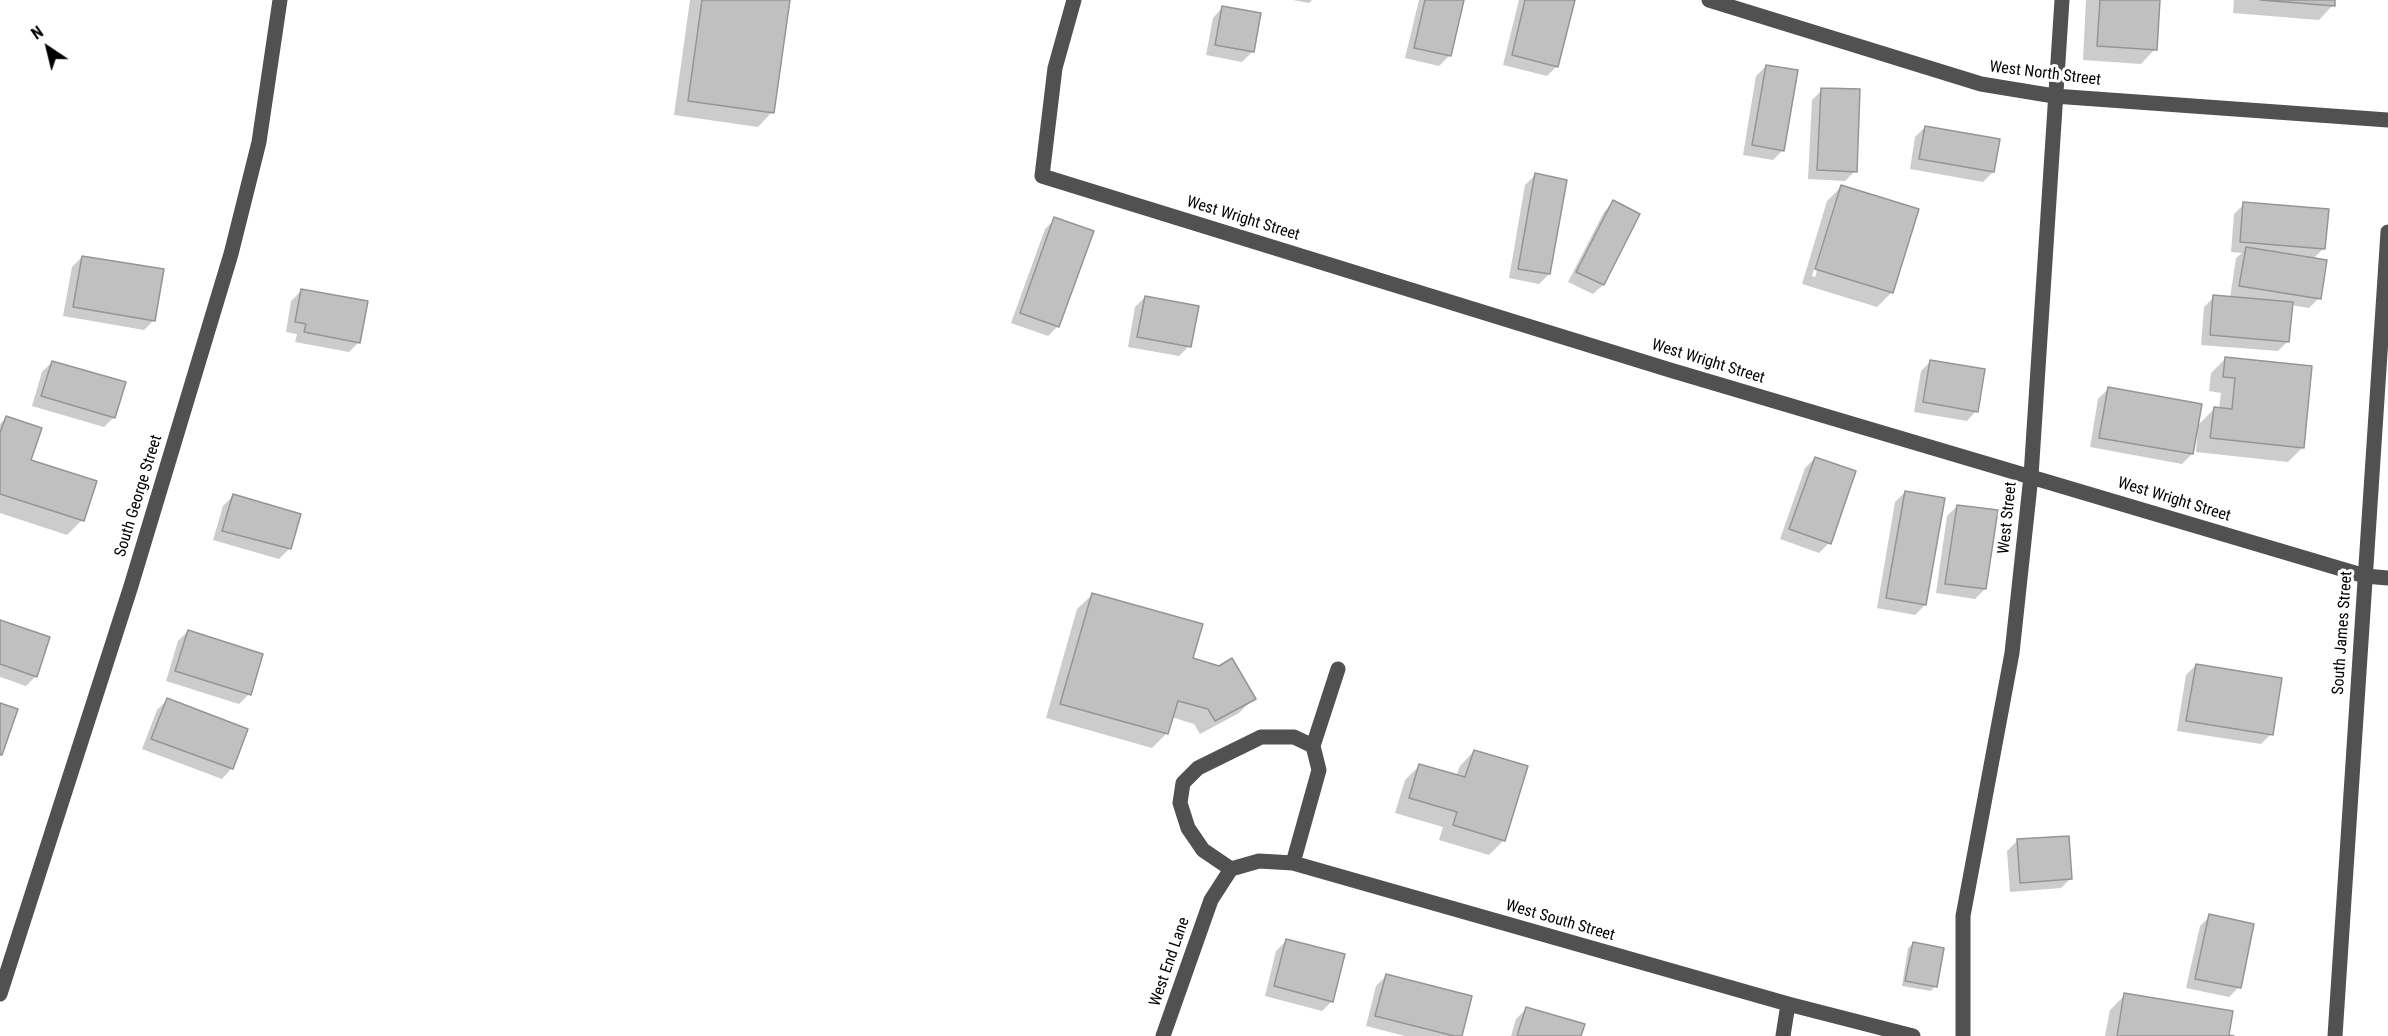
<!DOCTYPE html>
<style>
body{margin:0}
#map{position:relative;width:2388px;height:1036px;overflow:hidden;background:#fff;font-family:"Roboto Condensed",sans-serif}
canvas{display:block}
.north{position:absolute;left:18px;top:18px;width:60px;height:60px;-webkit-text-stroke:4px #fff;paint-order:stroke;rotate:325deg;font-size:16px;font-weight:700;line-height:24px;text-align:center;color:#000}
.north::after{content:'';display:block;margin:auto;width:21px;height:27px;background:#000;clip-path:polygon(50% 0,100% 100%,50% 72%,0 100%)}
</style>
<div id="map">
<canvas width="2388" height="1036"></canvas>
<div class="north">N</div>
</div>
<script>
const c = document.querySelector('canvas').getContext('2d');
c.lineJoin = 'round';
function fillPath(path, color) { c.fillStyle = color; c.fill(path, 'evenodd'); }
const poly = rows => new Path2D(rows.map(r => 'M' + r).join(''));
function strokePath(path, color, width, dash) { c.strokeStyle = color; c.lineWidth = width; c.lineCap = dash ? 'butt' : 'round'; c.setLineDash(dash || []); c.stroke(path); }
function label(font, color, halo, rows, align = 'center') {
  c.font = font + ' "Roboto Condensed",sans-serif'; c.lineWidth = 6; c.setLineDash([]); c.textBaseline = 'middle'; c.strokeStyle = halo; c.fillStyle = color; for (const [text, x, y, turn = 0] of rows) {
    c.save(); c.translate(x, y); c.rotate((+turn || 0) * Math.PI / 180); c.textAlign = isNaN(turn) ? turn : align; if (halo) c.strokeText(text, 0, 0); c.fillText(text, 0, 0); c.restore();
  }
}
fillPath(poly([
 [690,0,788,0,772,112,758,127,674,115],
 [1293,0,1312,0,1309,3],
 [1419,0,1462,0,1449,56,1439,66,1405,58],
 [1519,0,1568,0,1557,66,1547,76,1503,65],
 [2086,0,2159,0,2155,49,2141,64,2083,60],
 [2234,0,2334,0,2333,5,2319,20,2233,13],
 [1222,8,1252,52,1242,62,1206,55,1213,18],
 [1766,66,1783,150,1773,160,1743,155,1756,76],
 [1822,90,1855,171,1845,181,1808,179,1812,100],
 [1925,127,1993,172,1983,182,1910,169,1915,137],
 [1535,175,1549,274,1539,284,1509,278,1525,185],
 [1842,186,1892,292,1877,307,1802,284,1827,201],
 [1835,202,1838,202,1815,277,1812,276],
 [1613,202,1638,214,1603,285,1593,294,1568,282,1604,212],
 [2244,204,2324,248,2313,259,2319,298,2309,308,2291,305,2288,341,2278,351,2201,345,2204,307,2214,297,2230,298,2236,258,2242,253,2231,252,2234,214],
 [1055,219,1058,326,1048,336,1011,323,1045,229],
 [82,257,154,320,144,330,63,316,72,267],
 [301,291,359,342,349,352,295,342,297,334,286,332,291,301],
 [1145,297,1189,346,1179,356,1128,347,1135,307],
 [2226,358,2302,448,2288,462,2196,452,2198,425,2214,409,2219,409,2221,393,2209,391,2211,373],
 [1931,361,1976,411,1967,421,1914,412,1921,371],
 [52,362,114,417,104,427,32,406,42,372],
 [2108,389,2192,454,2182,464,2090,447,2098,399],
 [6,418,29,461,82,520,67,535,0,513,0,424],
 [1815,458,1829,543,1819,553,1780,539,1805,468],
 [1905,492,1925,605,1915,615,1877,608,1895,502],
 [233,496,299,515,289,549,279,559,213,540,223,506],
 [1957,506,1985,589,1975,599,1936,593,1947,516],
 [1092,595,1191,659,1254,698,1239,713,1200,734,1194,724,1171,717,1167,733,1152,748,1046,718,1077,609],
 [0,622,36,676,26,686,0,677],
 [188,631,249,694,239,704,166,681,178,641],
 [2196,665,2271,734,2261,744,2177,731,2186,675],
 [167,700,246,730,231,769,222,779,142,749,157,710],
 [1474,751,1504,840,1489,855,1439,840,1443,827,1395,813,1405,780,1419,766,1456,776,1460,766],
 [2017,841,2071,878,2061,888,2010,892,2007,851],
 [2210,916,2239,987,2229,997,2186,988,2200,926],
 [1286,941,1332,1001,1322,1011,1265,996,1276,951],
 [1913,944,1935,986,1931,991,1902,986,1908,948],
 [1386,976,1461,1036,1405,1036,1366,1026,1376,986],
 [2125,995,2227,1036,2105,1036,2110,1010],
 [1526,1009,1580,1036,1511,1036,1516,1019]
]), '#0003');
const building = poly([
 [702,0,790,0,774,113,688,101,702,0],
 [1425,0,1464,0,1451,56,1414,48,1425,0],
 [1525,0,1575,0,1558,67,1512,55,1525,0],
 [2100,0,2160,0,2157,50,2097,46,2100,0],
 [2260,0,2335,0,2335,6,2260,0],
 [1222,6,1261,13,1254,52,1215,45,1222,6],
 [1766,65,1798,70,1784,151,1752,145,1766,65],
 [1821,88,1860,89,1857,172,1817,170,1821,88],
 [1925,126,2000,139,1994,172,1919,159,1925,126],
 [1535,173,1567,180,1550,274,1518,269,1535,173],
 [1841,185,1919,209,1893,293,1815,269,1841,185],
 [1613,200,1640,214,1604,285,1576,272,1613,200],
 [2243,202,2329,209,2325,249,2240,242,2243,202],
 [1054,217,1094,231,1059,327,1020,313,1054,217],
 [2246,247,2327,260,2321,299,2239,286,2246,247],
 [82,256,164,269,155,321,73,307,82,256],
 [301,289,368,301,360,343,304,332,306,324,295,322,301,289],
 [2213,295,2293,302,2289,342,2210,335,2213,295],
 [1145,296,1199,306,1191,347,1137,337,1145,296],
 [2225,357,2312,366,2304,448,2210,438,2214,407,2232,409,2235,378,2223,377,2225,357],
 [1930,360,1985,369,1978,412,1923,402,1930,360],
 [52,361,126,382,115,418,41,396,52,361],
 [2108,387,2202,404,2193,454,2099,438,2108,387],
 [6,416,42,428,31,460,97,481,84,521,0,494,0,433,6,416],
 [1815,457,1856,471,1831,544,1789,529,1815,457],
 [1905,491,1945,498,1926,605,1886,598,1905,491],
 [233,494,301,514,291,549,222,531,233,494],
 [1957,505,1998,510,1986,589,1945,584,1957,505],
 [1092,593,1203,624,1193,658,1219,666,1232,658,1256,699,1215,721,1208,709,1178,701,1168,734,1060,704,1092,593],
 [0,620,50,637,37,677,0,664,0,620],
 [188,630,263,654,251,695,175,671,188,630],
 [2196,664,2282,678,2273,735,2186,721,2196,664],
 [167,698,248,729,233,769,151,739,167,698],
 [0,703,18,709,2,755,0,755,0,703],
 [1474,750,1528,766,1505,841,1453,825,1457,812,1409,798,1419,764,1465,777,1474,750],
 [2069,836,2072,879,2020,883,2017,839,2069,836],
 [2209,914,2254,924,2241,988,2195,979,2209,914],
 [1286,939,1345,954,1333,1002,1274,986,1286,939],
 [1913,942,1944,948,1937,987,1905,981,1913,942],
 [1386,974,1472,996,1462,1036,1454,1036,1375,1016,1386,974],
 [2124,993,2233,1011,2229,1035,2234,1036,2117,1036,2124,993],
 [1526,1007,1585,1024,1581,1036,1517,1036,1526,1007]
]);
fillPath(building, '#c0c0c0');
strokePath(building, '#959595', 1.5);
strokePath(poly([
 [1074,0,1055,68,1042,176,1670,370,2365,576,2388,578],
 [1709,0,1981,84,2054,96,2388,120],
 [1293,863,1319,770,1313,746,1338,669],
 [1231,869,1203,850,1188,828,1180,803,1183,783,1198,768,1261,737,1294,737,1313,746],
 [0,994,131,586,231,254,259,142,280,0],
 [1163,1036,1211,900,1231,869,1259,861,1293,863,1788,1004,1913,1036],
 [1783,1036,1788,1004],
 [1963,1036,1963,916,2012,653,2031,476,2062,0],
 [2335,1036,2388,232]
]), '#515151', 15);
label('16px', '#000', '#fff', [
 ["West North Street",2045,74,7],
 ["West Wright Street",1243,219,17],
 ["West Wright Street",1708,362,17],
 ["South George Street",139,496,-73],
 ["West Wright Street",2174,500,17],
 ["West Street",2008,518,-84],
 ["South James Street",2343,633,-86],
 ["West South Street",1560,921,16],
 ["West End Lane",1170,962,-71]
]);
</script>
